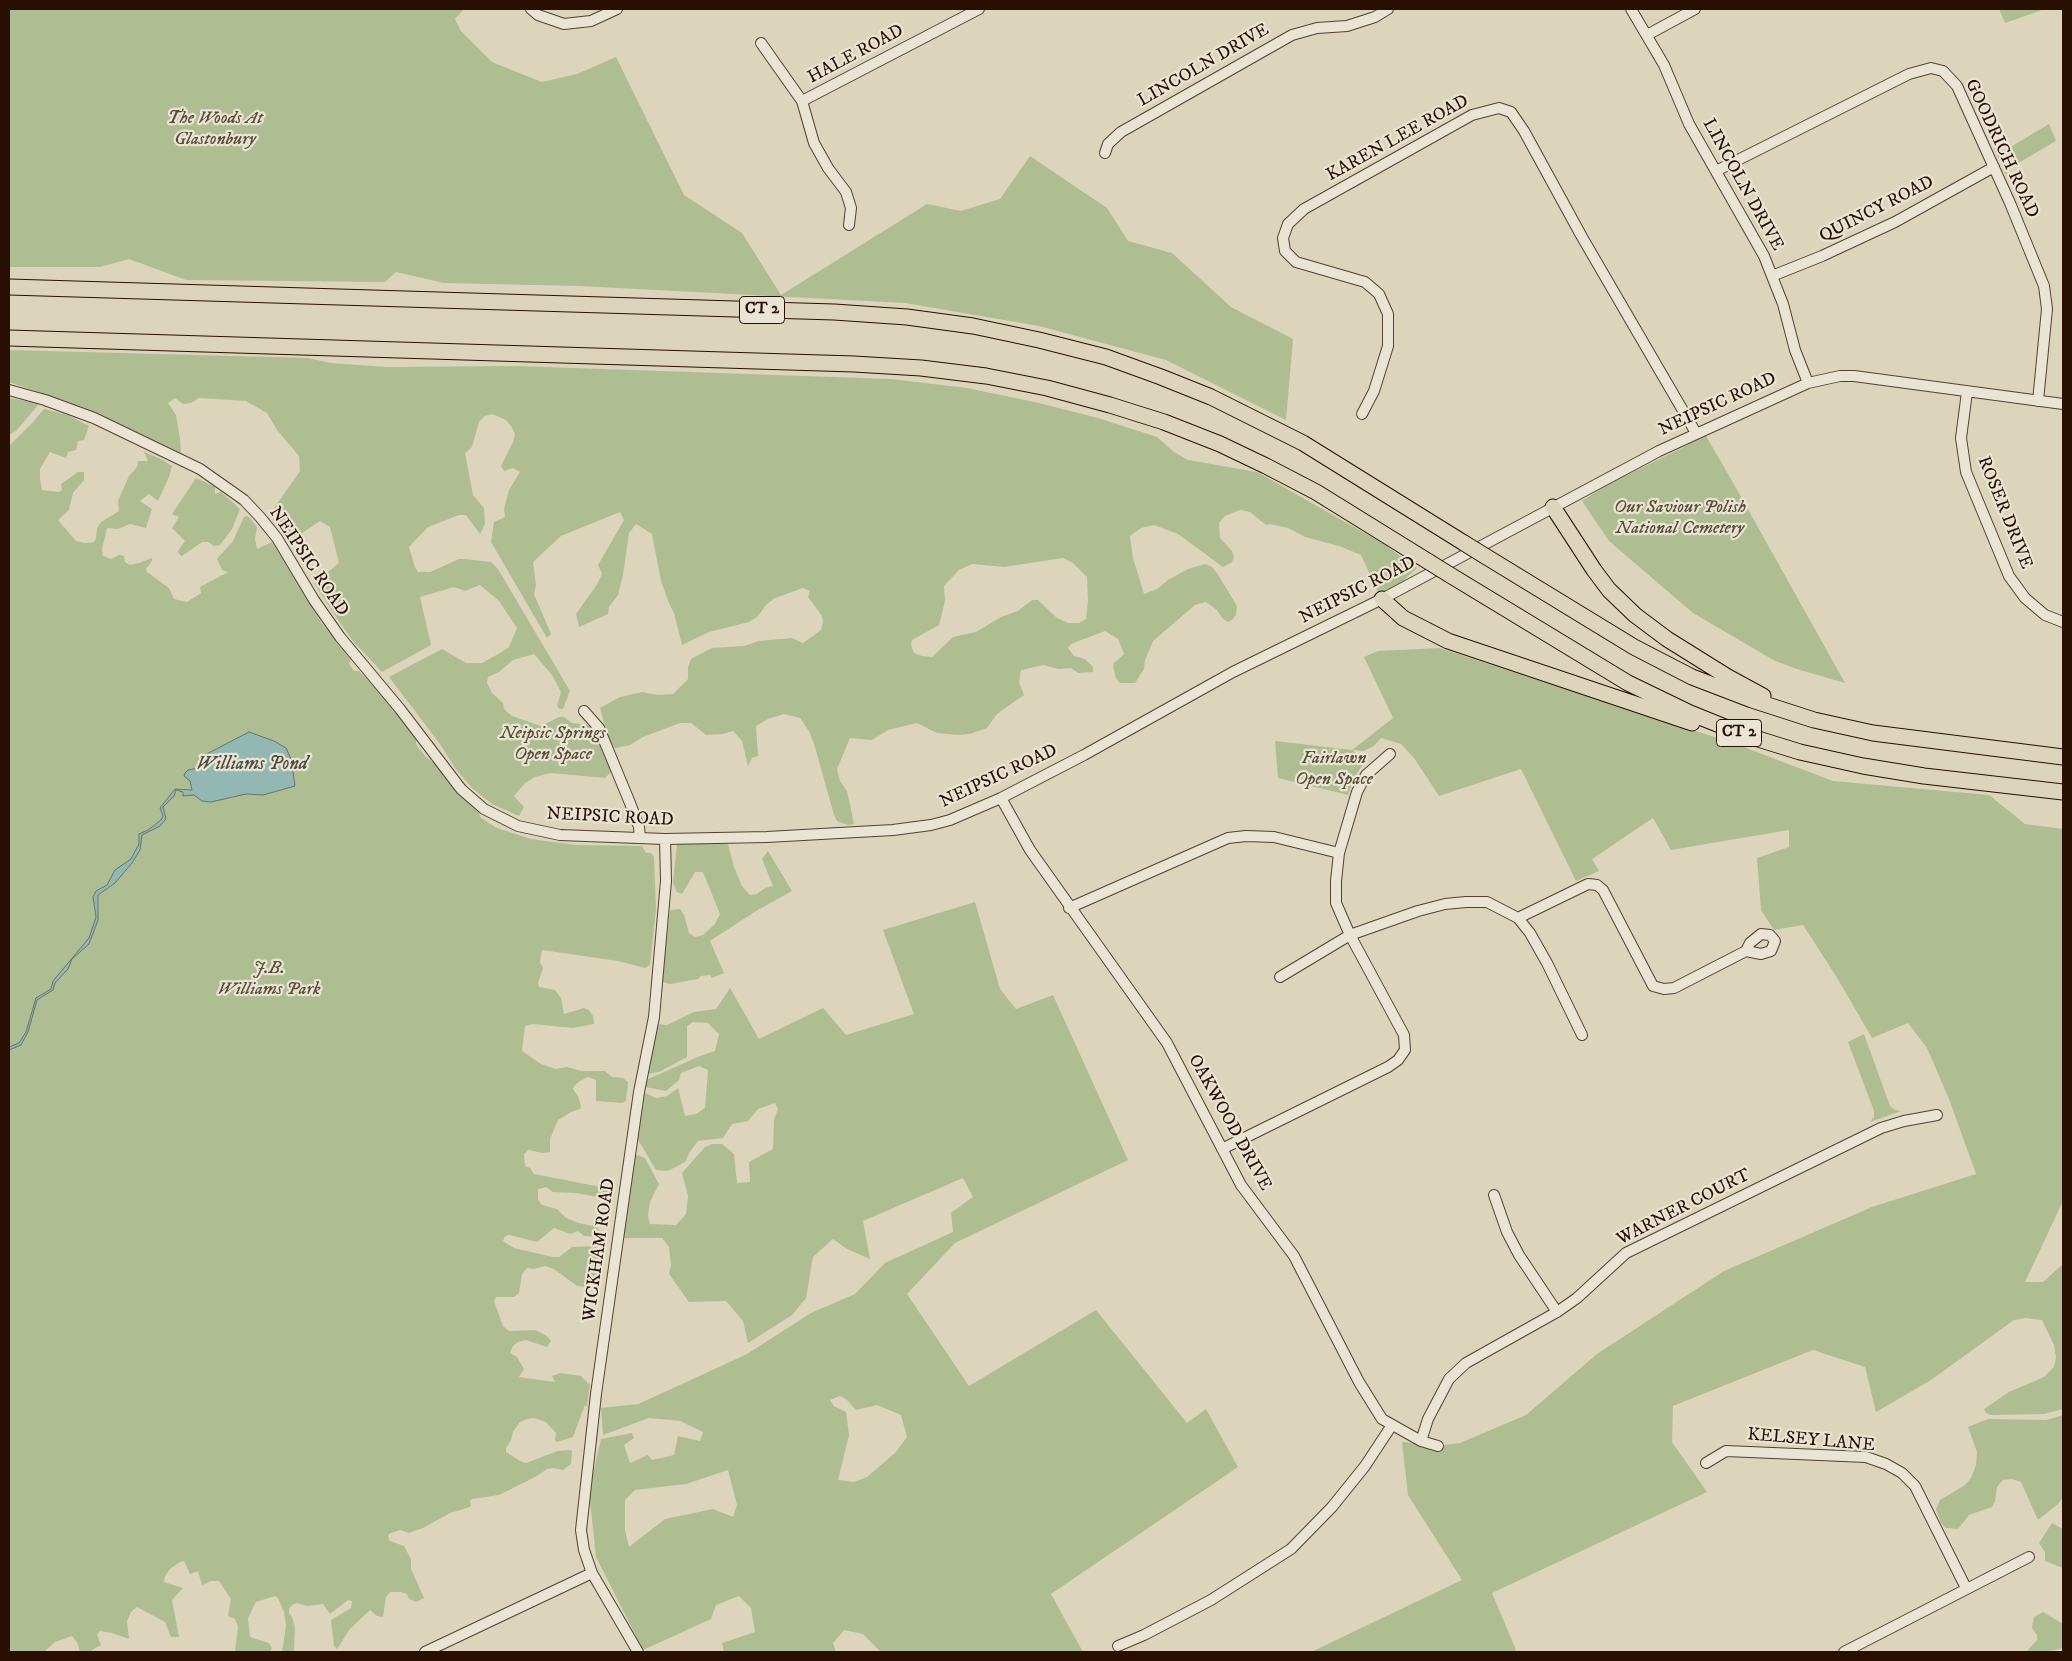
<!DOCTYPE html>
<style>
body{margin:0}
#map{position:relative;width:2072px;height:1661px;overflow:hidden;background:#ddd5bb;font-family:"IM FELL DW Pica",serif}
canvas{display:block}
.frame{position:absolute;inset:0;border:10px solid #280f02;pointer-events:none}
</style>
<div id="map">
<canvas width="2072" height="1661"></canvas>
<div class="frame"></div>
</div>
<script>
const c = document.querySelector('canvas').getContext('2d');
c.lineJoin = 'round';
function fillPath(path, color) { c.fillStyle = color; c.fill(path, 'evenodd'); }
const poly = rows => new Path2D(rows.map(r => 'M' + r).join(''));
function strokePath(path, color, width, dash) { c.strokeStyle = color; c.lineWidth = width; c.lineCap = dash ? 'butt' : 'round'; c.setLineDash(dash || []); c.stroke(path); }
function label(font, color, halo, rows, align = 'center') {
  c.font = font + ' "IM FELL DW Pica",serif'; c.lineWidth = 4.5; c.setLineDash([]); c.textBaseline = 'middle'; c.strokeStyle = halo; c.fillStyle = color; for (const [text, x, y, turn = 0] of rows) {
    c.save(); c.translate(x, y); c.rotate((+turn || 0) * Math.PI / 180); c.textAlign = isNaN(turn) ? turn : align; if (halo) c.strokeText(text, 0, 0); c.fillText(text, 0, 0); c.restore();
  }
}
fillPath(poly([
 [9,9,464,9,455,19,461,31,492,62,542,82,577,74,616,57,684,195,742,233,781,295,927,204,961,211,1000,199,1030,156,1107,208,1128,241,1172,253,1231,307,1293,339,1286,420,1166,360,1039,326,905,303,580,286,444,283,396,272,385,282,186,280,129,259,100,267,9,267],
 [1999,9,2045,9,2005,23],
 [2049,124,2056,141,2010,168,2007,172,2007,177,1994,148,1999,152,2004,151],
 [9,350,308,358,331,363,388,367,517,366,891,379,967,388,1039,403,1098,418,1157,437,1174,452,1188,460,1257,472,1382,543,1417,568,1403,581,1379,594,1361,555,1339,546,1305,537,1288,528,1270,524,1266,525,1250,512,1240,510,1225,516,1219,523,1220,538,1232,551,1234,557,1232,562,1223,567,1178,534,1154,525,1141,528,1130,536,1133,558,1144,594,1157,589,1168,580,1188,569,1205,564,1212,567,1217,573,1237,606,1236,615,1232,620,1228,622,1222,618,1217,610,1206,602,1195,605,1153,641,1145,660,1144,669,1135,683,1120,683,1116,678,1113,666,1114,663,1124,654,1118,639,1105,631,1071,644,1068,648,1074,656,1085,659,1093,667,1093,672,1078,673,1071,668,1058,669,1044,665,1021,670,1019,682,1024,695,997,714,987,728,970,734,958,735,937,733,917,723,888,730,872,740,850,738,837,769,840,781,847,791,849,800,854,824,848,825,837,821,834,815,815,747,809,731,800,718,784,714,768,719,756,726,758,756,752,758,748,766,742,741,733,731,722,734,706,735,691,723,680,723,643,737,630,745,611,749,600,708,620,697,642,692,658,695,673,694,688,679,688,667,691,659,712,648,744,646,759,641,792,638,803,643,821,630,823,622,822,616,808,597,810,591,803,588,775,598,767,604,757,617,749,622,709,632,682,645,674,613,669,603,661,581,652,534,636,524,629,533,623,575,618,595,609,607,608,614,579,627,576,614,596,586,602,574,598,565,624,520,620,512,561,536,533,562,536,585,534,594,551,634,547,638,491,542,494,522,505,517,504,509,509,490,520,472,513,468,504,471,501,466,513,442,515,434,511,426,506,420,492,414,485,416,479,422,472,447,465,453,473,495,484,508,485,524,480,534,466,515,459,515,428,527,409,547,415,567,418,572,430,572,459,559,465,559,491,562,498,569,570,691,563,709,560,709,557,706,561,692,552,675,534,654,513,660,499,672,488,677,487,683,492,693,503,703,504,709,512,716,541,726,559,717,564,717,572,723,588,725,593,728,602,743,611,772,605,778,551,773,535,777,525,783,514,796,524,807,519,816,492,804,472,788,455,768,440,744,389,677,442,649,466,663,482,663,500,653,509,647,517,628,499,601,480,585,465,591,454,587,420,597,431,645,382,672,353,641,338,620,314,583,325,571,328,572,339,563,330,527,320,521,292,540,273,520,272,511,300,471,299,456,277,430,267,413,246,401,199,398,191,403,183,404,175,398,168,403,176,415,180,439,181,453,122,425,53,397,9,382],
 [1063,558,1073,563,1087,577,1088,601,1086,619,1079,623,1068,623,1057,618,1038,600,1032,600,1018,611,1001,617,976,632,953,637,932,657,922,656,914,653,911,645,912,640,939,625,945,601,944,586,959,570,972,564,1004,567],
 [9,398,37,403,38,405,16,431,10,434,9,433],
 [44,409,68,415,89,426,84,440,78,441,76,450,68,452,66,458,50,452,40,469,40,479,42,490,59,492,62,490,61,484,78,472,84,472,84,480,73,493,69,510,58,520,76,541,85,543,94,542,96,538,97,528,101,522,119,511,118,501,129,476,137,467,138,461,148,461,144,452,161,459,172,466,169,477,158,501,149,494,140,501,152,509,146,528,130,524,118,529,107,528,102,549,103,556,111,559,119,555,124,556,125,562,130,565,139,563,152,558,152,561,146,569,147,572,169,588,174,599,187,602,201,593,200,587,228,572,222,570,217,559,233,541,244,517,248,516,257,527,255,539,257,549,272,542,321,622,351,660,349,664,354,671,359,671,380,693,416,739,416,744,425,756,437,766,452,786,479,813,481,818,497,828,531,839,576,845,642,846,646,853,651,853,654,857,656,909,650,965,645,968,618,961,542,950,540,962,543,968,538,983,539,987,555,990,561,998,564,1014,584,1008,589,1010,593,1016,594,1024,573,1028,533,1024,525,1026,522,1051,541,1064,556,1069,567,1067,582,1071,605,1071,612,1077,623,1078,628,1082,626,1101,622,1103,596,1101,596,1080,588,1077,580,1081,574,1086,573,1089,578,1096,581,1107,580,1109,571,1112,558,1120,550,1139,550,1152,543,1153,528,1150,524,1154,525,1166,530,1168,534,1174,596,1186,613,1192,614,1198,609,1199,576,1193,553,1192,546,1187,538,1189,538,1200,542,1205,557,1209,566,1218,579,1223,597,1227,601,1237,584,1236,578,1231,571,1234,554,1228,537,1242,509,1235,505,1236,503,1241,514,1248,553,1257,559,1257,572,1247,594,1246,600,1251,602,1270,588,1287,577,1286,554,1269,545,1266,534,1269,527,1268,522,1274,519,1293,514,1297,496,1297,494,1301,503,1326,509,1331,536,1330,547,1336,551,1341,547,1347,526,1340,518,1342,513,1346,510,1353,517,1357,524,1369,519,1377,555,1382,552,1376,560,1373,581,1376,589,1384,590,1383,587,1407,585,1405,573,1437,557,1442,555,1440,556,1433,546,1422,534,1418,527,1419,520,1422,513,1432,511,1440,506,1448,506,1452,520,1461,526,1463,558,1451,570,1450,572,1451,571,1464,563,1470,553,1468,547,1469,537,1476,499,1495,472,1499,470,1501,471,1506,467,1508,450,1513,423,1528,409,1533,400,1530,389,1534,388,1537,390,1541,404,1546,411,1559,411,1569,424,1598,416,1602,409,1599,407,1594,401,1592,390,1592,386,1597,383,1617,377,1616,370,1610,350,1629,337,1649,334,1646,331,1620,351,1608,352,1601,348,1600,330,1614,323,1604,307,1606,297,1603,292,1605,289,1609,289,1613,292,1617,295,1627,294,1651,282,1652,286,1626,284,1612,278,1598,275,1596,256,1602,248,1618,250,1637,269,1643,272,1648,270,1652,235,1652,238,1626,235,1619,228,1616,231,1599,219,1581,211,1581,202,1585,198,1571,190,1574,184,1561,180,1562,170,1569,165,1576,164,1582,183,1588,172,1600,179,1637,171,1637,165,1622,137,1607,131,1612,127,1621,129,1639,112,1633,100,1631,97,1635,101,1645,89,1652,80,1652,77,1642,72,1636,55,1642,44,1652,9,1652,9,446,32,423],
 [1706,436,1731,479,1845,683,1800,670,1775,661,1693,613,1609,541,1582,501,1607,485],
 [196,478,215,487,215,494,221,492,240,509,232,529,220,545,214,546,208,542,202,542,182,556,179,554,178,551,185,541,172,528,179,517,172,514],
 [1439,648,1733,743,1833,781,1989,795,2025,824,2063,829,2063,1201,2025,1282,2043,1282,2063,1264,2063,1409,2044,1414,1991,1415,1986,1413,1984,1409,2009,1392,2044,1377,2054,1367,2056,1357,2054,1345,2042,1320,2026,1318,2014,1320,1931,1380,1876,1412,1865,1367,1813,1350,1673,1406,1672,1442,1707,1492,1492,1593,1516,1650,1513,1652,1311,1652,1462,1580,1408,1495,1402,1442,1437,1446,1460,1443,1526,1415,1597,1354,1724,1271,1872,1207,1976,1174,1949,1099,1927,1048,1908,1023,1872,1038,1836,976,1803,925,1774,930,1761,910,1757,858,1789,847,1789,830,1671,850,1653,818,1592,859,1599,871,1576,881,1521,769,1439,796,1414,758,1401,744,1381,738,1374,746,1364,751,1353,750,1363,764,1354,778,1348,795,1278,778,1275,741,1352,750,1393,718,1364,657,1378,651],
 [677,844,728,844,734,867,742,886,750,895,757,894,765,888,773,886,762,859,768,851,792,891,756,911,710,941,724,973,712,978,710,975,701,976,698,979,670,984,662,982,670,910,680,909,684,915,689,933,695,937,703,935,715,924,720,914,703,872,695,872,682,894,677,892,673,883],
 [975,902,1000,989,1016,1009,1053,995,1128,1160,955,1243,907,1294,969,1386,1096,1310,1187,1423,1206,1409,1238,1467,1051,1594,1083,1652,881,1652,863,1634,844,1630,833,1643,836,1652,724,1652,722,1643,755,1632,751,1608,739,1596,716,1605,711,1619,643,1650,596,1557,589,1491,601,1439,632,1433,634,1438,624,1445,630,1463,648,1455,652,1460,674,1455,678,1436,700,1441,703,1432,680,1421,649,1418,603,1435,601,1408,638,1404,669,1390,747,1354,811,1313,855,1294,885,1263,953,1232,951,1213,973,1197,963,1178,863,1221,870,1259,847,1249,833,1239,813,1257,806,1298,792,1315,748,1343,743,1321,726,1301,689,1302,669,1274,671,1265,669,1247,662,1238,623,1238,634,1154,645,1158,659,1184,650,1202,648,1215,650,1224,676,1225,686,1214,688,1196,682,1173,705,1147,712,1144,722,1144,734,1154,737,1183,750,1182,749,1162,773,1149,774,1119,778,1109,775,1103,758,1109,748,1121,732,1124,723,1138,698,1141,689,1153,686,1161,678,1166,667,1171,656,1170,637,1138,643,1092,656,1098,667,1096,678,1088,685,1116,696,1114,705,1108,708,1070,699,1066,681,1073,679,1080,666,1091,645,1087,646,1080,700,1056,715,1051,719,1034,708,1023,693,1022,687,1026,687,1057,659,1072,647,1074,657,1024,667,1025,694,1012,716,1009,730,988,759,1039,823,1008,846,1035,914,1014,883,930],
 [840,1396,847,1400,856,1410,877,1405,901,1415,907,1437,895,1453,867,1477,854,1482,838,1480,849,1435,846,1412,834,1406,830,1400],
 [728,1470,737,1505,733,1517,713,1509,665,1519,629,1547,625,1530,625,1500,635,1490,686,1484],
 [1864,1034,1890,1106,1895,1110,1901,1111,1870,1122,1874,1117,1874,1111,1848,1042],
 [2063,1415,2063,1497,2058,1504,2038,1520,2021,1482,2012,1479,2003,1480,1997,1487,1995,1501,1992,1507,1969,1515,1958,1529,1946,1528,1941,1523,1936,1509,1940,1500,1965,1485,1971,1478,1976,1465,1977,1452,1968,1427,1988,1419,2046,1420],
 [2052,1523,2063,1529,2063,1568,2045,1561,2045,1552,2039,1543],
 [2043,1612,2063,1624,2063,1648,2044,1652,2026,1652,2037,1640,2037,1635,2032,1628,2034,1617]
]), '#aebe92');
const water = poly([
 [249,732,274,741,286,748,291,759,295,786,263,795,246,794,211,802,202,801,194,795,183,796,183,792,176,790,174,796,163,807,166,819,160,826,142,835,140,850,132,863,115,883,98,895,98,920,89,944,72,959,68,969,55,983,53,990,37,1000,28,1032,21,1045,9,1050,9,1047,19,1043,26,1032,36,998,51,989,53,981,89,938,96,917,93,897,96,891,107,885,115,870,131,859,139,844,139,834,148,830,161,820,163,816,160,808,175,789,192,790,190,781,184,776,185,773,188,770,198,768,199,758,249,732]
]);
fillPath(water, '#93b8b4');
strokePath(water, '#68746d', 1);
const minor = poly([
 [531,9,538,15,564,24,591,21,617,9],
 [1631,9,1664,65,1689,124,1764,256,1783,304,1795,350,1808,383],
 [1647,35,1695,9],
 [761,43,802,101,814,143,828,168,846,192,851,208,849,225],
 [802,101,979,9],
 [1105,153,1108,144,1121,132,1292,35,1317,28,1347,26,1375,17,1388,9],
 [1716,171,1909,74,1931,68,1943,71,1957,86,2010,203,2044,286,2047,309,2038,401],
 [1772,276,1822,256,1895,222,1994,167],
 [9,390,45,400,94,418,200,469,244,500,260,517,277,538,314,600,340,637,400,709,461,789,484,809,518,826,560,835,665,839,767,837,893,830,931,825,950,820,1001,798,1084,755,1233,672,1382,599,1659,451,1808,383,1840,376,1854,376,2063,404],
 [1967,392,1961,438,1966,472,2009,576,2025,598,2045,615,2063,622],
 [1362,414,1374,391,1388,346,1388,314,1379,294,1365,282,1296,262,1285,251,1283,238,1288,224,1304,209,1472,115,1499,108,1511,112,1524,131,1582,237,1696,433],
 [584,711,599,728,630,803,639,827,640,838],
 [1001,798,1030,850,1167,1043,1241,1185,1294,1256,1359,1382,1382,1419,1421,1441,1438,1446],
 [1069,908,1228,838,1246,836,1274,837,1339,853],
 [1518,918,1588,884,1597,885,1603,890,1653,986,1664,989,1674,988,1746,951,1761,954,1771,951,1775,941,1770,935,1761,934,1750,943,1746,951],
 [1280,977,1350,935,1418,911,1445,904,1466,902,1487,902,1518,918,1530,933,1547,963,1582,1035],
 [1222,1149,1388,1067,1398,1060,1405,1050,1404,1035,1350,935,1336,903,1336,881,1339,853,1357,792,1366,775,1390,754],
 [1494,1195,1507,1232,1519,1255,1557,1312],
 [1421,1441,1428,1419,1449,1379,1466,1363,1557,1312,1577,1298,1626,1253,1881,1128,1904,1121,1937,1115],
 [1706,1463,1726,1451,1866,1457,1886,1464,1902,1473,1915,1486,1966,1588],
 [1118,1646,1144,1635,1211,1600,1291,1549,1332,1507,1365,1466,1392,1425],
 [425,1652,592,1573],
 [638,1652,592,1573,584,1550,581,1530,596,1394,622,1211,639,1092,654,1017,666,881,665,839],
 [1844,1652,2029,1557]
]);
const highway = poly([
 [9,287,834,312,907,317,973,326,1039,340,1106,357,1161,377,1211,397,1303,443,1464,543],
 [9,338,854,364,921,368,986,376,1047,388,1110,405,1164,422,1220,444,1266,466,1316,492,1429,562],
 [1553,507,1594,570,1609,590,1635,615,1667,639,1728,677,1763,696],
 [1485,556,1634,647,1692,677,1752,700,1814,720,1873,733,2063,757],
 [1450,575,1628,683,1690,713,1742,734,1800,752,1863,766,1924,776,2063,792],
 [1382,599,1403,618,1448,641,1692,723]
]);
strokePath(minor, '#554030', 12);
strokePath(highway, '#280f02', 17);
strokePath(minor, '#e9e4d3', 10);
strokePath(highway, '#ddd5bb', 15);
const highwayBridge = poly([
 [1464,543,1485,556],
 [1429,562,1450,575]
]);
strokePath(highwayBridge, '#280f02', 17, []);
strokePath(highwayBridge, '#ddd5bb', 15);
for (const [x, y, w] of [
 [762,310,45],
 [1739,733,45]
]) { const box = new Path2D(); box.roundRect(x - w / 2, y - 13.5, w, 27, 4); c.fillStyle = '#e9e4d3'; c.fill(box); strokePath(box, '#280f02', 1); }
label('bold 16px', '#280f02', null, [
 ["CT 2",762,310],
 ["CT 2",1739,733]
]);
label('18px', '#280f02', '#e9e4d3', [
 ["HALE ROAD",856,55,-28],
 ["LINCOLN DRIVE",1204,66,-30],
 ["KAREN LEE ROAD",1398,139,-29],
 ["GOODRICH ROAD",2001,149,65],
 ["LINCOLN DRIVE",1742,185,61],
 ["QUINCY ROAD",1877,210,-27],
 ["NEIPSIC ROAD",1718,405,-25],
 ["ROSER DRIVE",2004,513,68],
 ["NEIPSIC ROAD",308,562,56],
 ["NEIPSIC ROAD",1358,591,-27],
 ["NEIPSIC ROAD",999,777,-25],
 ["NEIPSIC ROAD",610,818,3],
 ["OAKWOOD DRIVE",1229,1123,61],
 ["WARNER COURT",1684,1208,-27],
 ["WICKHAM ROAD",600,1250,-82],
 ["KELSEY LANE",1811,1441,5]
]);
label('italic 18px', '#574c34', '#e9e4d3', [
 ["The Woods At",215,119],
 ["Glastonbury",215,140],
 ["Our Saviour Polish",1680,508],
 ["National Cemetery",1680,529],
 ["Neipsic Springs",553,734],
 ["Open Space",553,755],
 ["Fairlawn",1334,759],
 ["Open Space",1334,780],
 ["J.B.",269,969],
 ["Williams Park",269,990]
]);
label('italic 19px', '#4d4a40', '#e9e4d3', [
 ["Williams Pond",252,765]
]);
</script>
